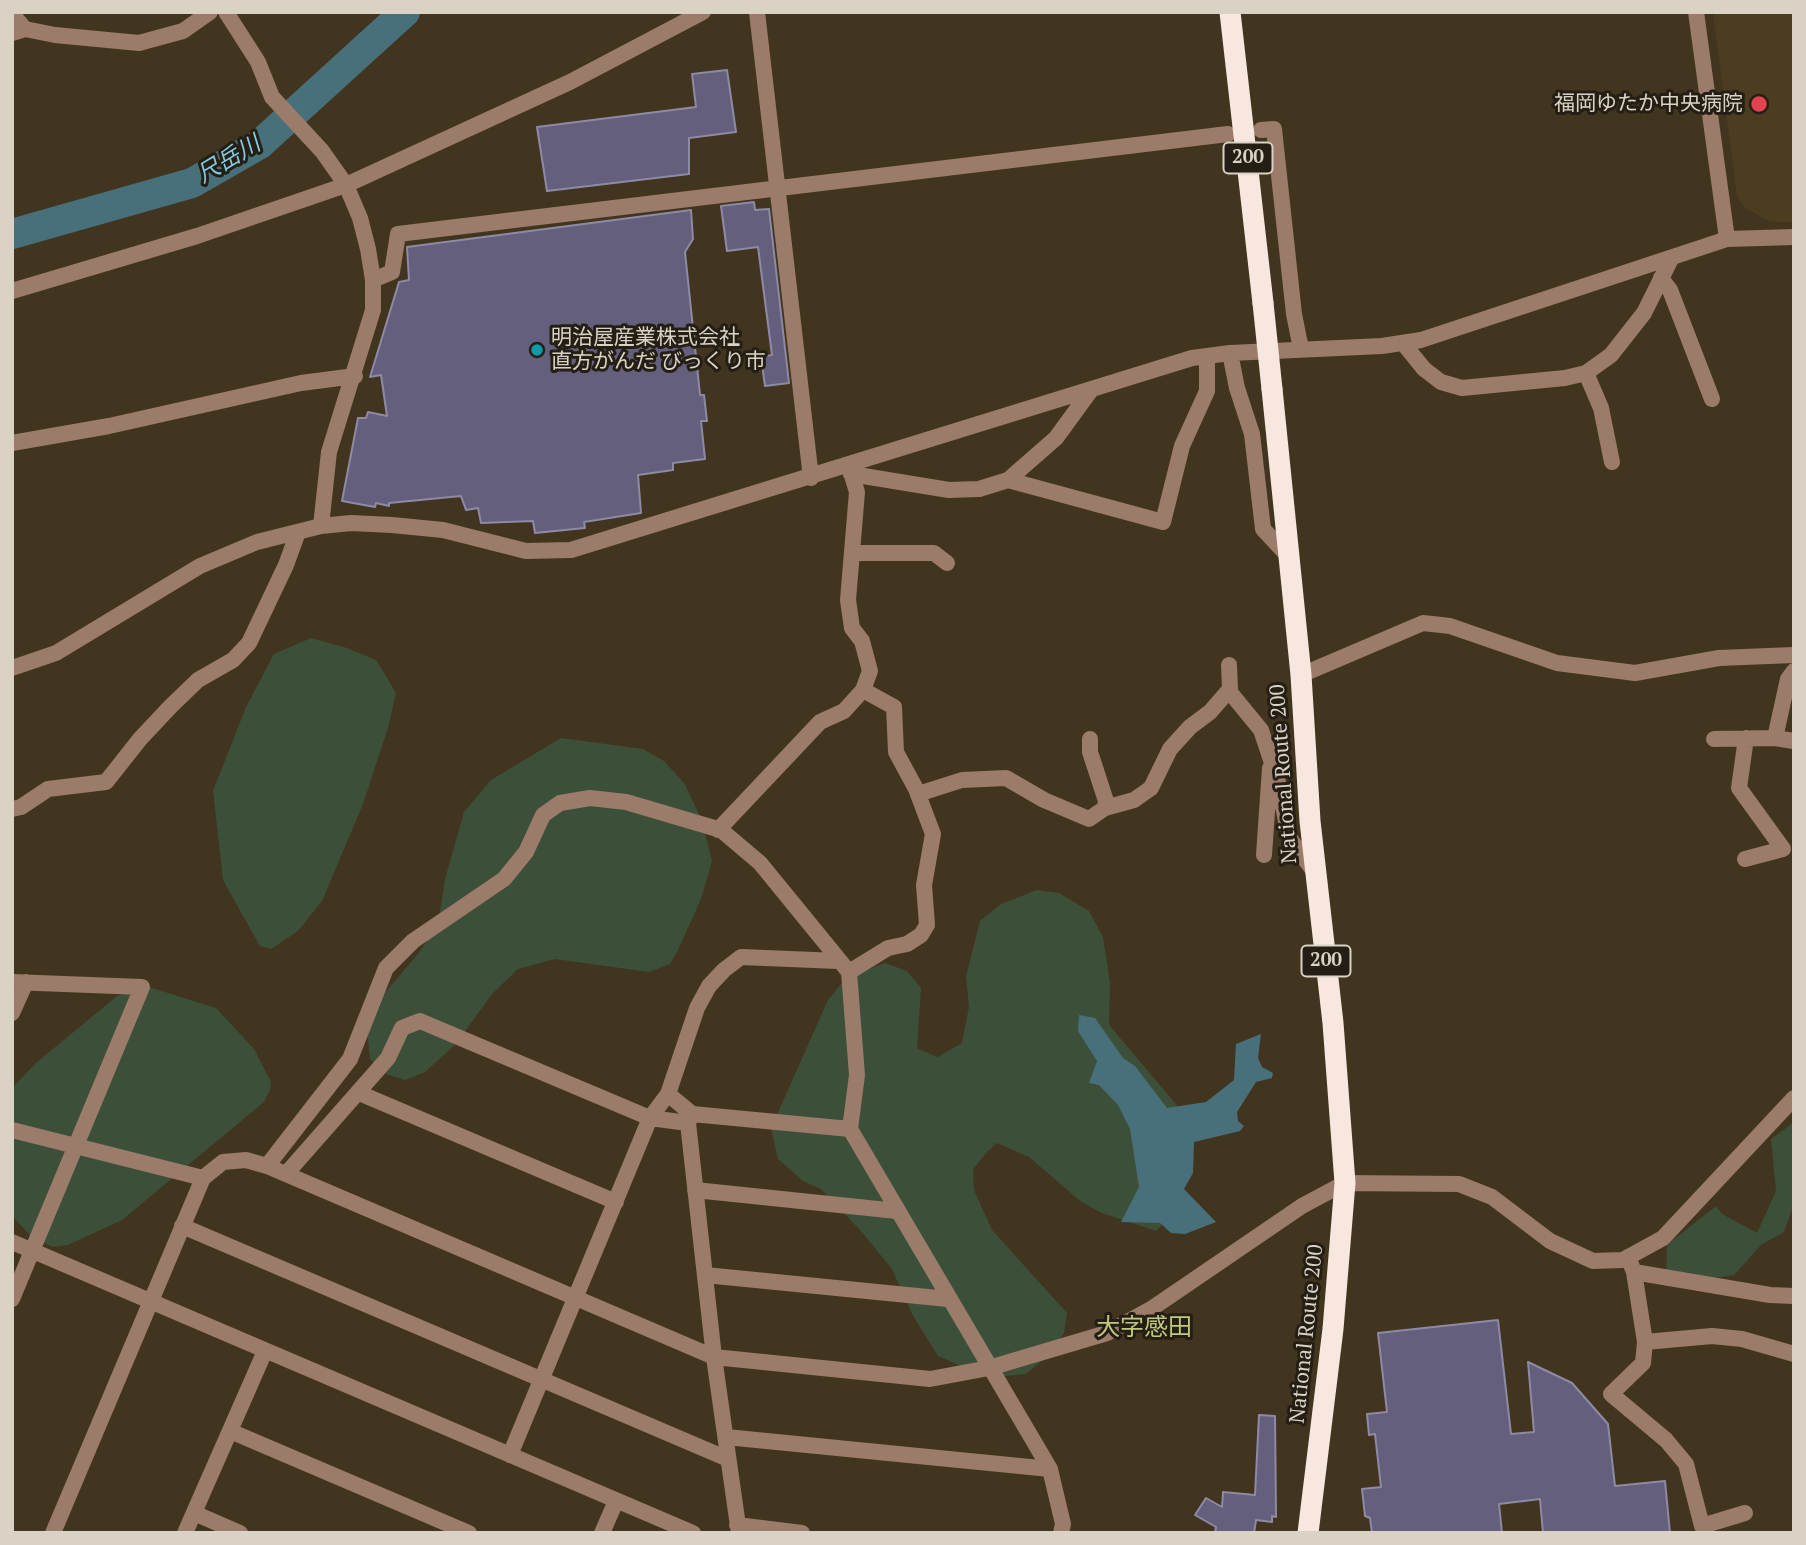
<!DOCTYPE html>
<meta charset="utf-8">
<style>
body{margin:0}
#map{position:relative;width:1806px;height:1545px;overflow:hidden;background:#423520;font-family:"PT Serif",serif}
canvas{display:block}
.frame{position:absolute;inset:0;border:14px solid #dad2c5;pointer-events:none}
</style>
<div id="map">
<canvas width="1806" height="1545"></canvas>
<div class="frame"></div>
</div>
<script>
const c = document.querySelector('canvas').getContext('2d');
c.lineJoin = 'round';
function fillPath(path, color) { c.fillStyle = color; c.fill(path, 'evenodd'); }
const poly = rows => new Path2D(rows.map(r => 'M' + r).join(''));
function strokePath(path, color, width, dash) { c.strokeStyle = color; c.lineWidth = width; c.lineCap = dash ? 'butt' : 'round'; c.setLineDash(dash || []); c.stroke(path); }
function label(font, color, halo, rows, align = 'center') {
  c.font = font + ' "PT Serif","Noto Sans JP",serif'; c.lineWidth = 6; c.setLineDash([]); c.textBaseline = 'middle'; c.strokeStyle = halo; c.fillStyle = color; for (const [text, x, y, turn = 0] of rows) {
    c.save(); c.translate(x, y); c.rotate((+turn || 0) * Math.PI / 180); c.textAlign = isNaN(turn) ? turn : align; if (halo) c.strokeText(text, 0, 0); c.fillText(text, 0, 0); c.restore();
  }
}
fillPath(poly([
 [1713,12,1794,12,1794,222,1771,222,1763,218,1744,207,1737,196]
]), '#4d3d20');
fillPath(poly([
 [311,638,347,648,376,660,396,693,388,728,363,804,322,901,298,931,271,949,260,946,223,880,213,791,246,707,274,654],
 [561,738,643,749,664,761,684,783,701,818,712,861,701,899,678,950,670,964,649,972,555,959,518,969,492,994,455,1045,425,1072,405,1080,386,1074,370,1059,367,1030,382,996,418,954,438,924,445,879,464,812,491,780],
 [1037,890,1059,893,1089,911,1103,937,1110,984,1109,1025,1186,1116,1190,1165,1175,1212,1156,1231,1102,1213,1080,1201,1029,1157,997,1143,986,1153,973,1169,974,1190,992,1230,1067,1313,1064,1333,1051,1353,1026,1374,1004,1376,965,1368,938,1356,912,1314,892,1269,860,1230,821,1189,803,1181,778,1159,771,1128,828,1000,846,978,885,963,907,971,921,988,917,1048,937,1057,962,1043,969,1007,966,976,980,921,1001,904],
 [149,987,216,1008,254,1049,271,1082,270,1090,264,1102,122,1220,68,1245,52,1247,30,1235,12,1216,12,1088,36,1063,117,996],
 [1794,1122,1794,1204,1784,1232,1761,1245,1734,1275,1696,1281,1666,1278,1667,1245,1716,1206,1722,1214,1757,1233,1776,1191,1771,1139]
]), '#3c4f39');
fillPath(poly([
 [1079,1015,1095,1018,1123,1058,1135,1066,1167,1108,1206,1102,1234,1080,1236,1044,1261,1034,1258,1058,1262,1067,1273,1073,1272,1078,1256,1082,1237,1112,1238,1121,1244,1126,1240,1131,1194,1142,1193,1173,1184,1189,1216,1222,1185,1234,1171,1233,1160,1223,1121,1222,1139,1187,1130,1129,1118,1105,1099,1085,1089,1083,1097,1061,1078,1031]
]), '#48707a');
strokePath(poly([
 [12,234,192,183,260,144,405,12]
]), '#48707a', 30);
const building = poly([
 [727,70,736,132,689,138,689,174,547,191,537,127,696,107,692,74,727,70],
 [754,202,755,210,769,209,789,383,765,386,761,357,772,355,758,247,727,251,721,206,754,202],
 [691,210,693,239,685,252,700,395,704,395,707,421,701,421,705,459,673,463,673,470,638,475,641,513,584,522,585,528,535,533,533,521,481,523,478,508,466,510,461,496,389,503,389,506,376,503,375,507,342,501,358,418,366,418,368,412,387,416,381,375,370,377,399,282,409,280,407,247,691,210],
 [1498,1320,1511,1434,1534,1432,1528,1362,1572,1383,1608,1424,1615,1486,1665,1481,1670,1533,1543,1533,1540,1499,1499,1504,1502,1533,1372,1533,1370,1518,1365,1516,1362,1489,1381,1487,1375,1434,1369,1435,1367,1414,1387,1412,1378,1333,1498,1320],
 [1259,1415,1275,1416,1276,1517,1272,1516,1272,1522,1256,1520,1254,1533,1215,1533,1216,1527,1195,1515,1206,1498,1222,1507,1223,1492,1255,1495,1259,1415]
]);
fillPath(building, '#635f7d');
strokePath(building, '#8e8aa4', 2);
strokePath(poly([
 [226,12,258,62,272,97,322,151,346,185,360,218,368,249,373,280,373,310,329,452,321,526],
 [757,12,811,478],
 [1696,12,1727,239],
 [12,14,25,29],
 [12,33,25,29,55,35,139,43,183,31,210,12],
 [1261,130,1274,129,1294,314,1301,349],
 [1661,278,1670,290,1712,399],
 [373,280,392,272,398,234,1228,134],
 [12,291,197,236,346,185,570,82,703,12],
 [1403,343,1424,369,1441,382,1462,388,1565,378,1586,373,1611,355,1644,313,1671,259],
 [1230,353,1237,388,1252,434,1263,529,1289,557],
 [1586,373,1601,408,1612,462],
 [12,443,109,426,301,383,355,376],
 [851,474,949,490,979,489,1008,480,1056,438,1091,390],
 [1008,480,1163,522,1182,446,1207,391,1207,356],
 [852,553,934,553,947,563],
 [12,668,56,653,200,566,257,542,321,526,351,523,392,525,443,530,526,551,571,550,1192,358,1230,353,1382,346,1421,340,1727,239,1794,237],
 [1794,671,1788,679,1775,738,1794,741],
 [1301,675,1423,623,1450,626,1557,663,1635,673,1719,658,1794,655],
 [1229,691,1261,730,1277,778,1290,839,1316,874],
 [1714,739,1775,738],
 [918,794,962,780,1006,778,1044,800,1089,819,1105,808,1106,801,1090,752,1090,739],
 [1105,808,1134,800,1151,788,1170,749,1190,727,1210,712,1230,689,1229,665],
 [12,809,21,807,48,789,106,782,140,739,170,707,198,680,233,660,249,643,286,565,298,532],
 [718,830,820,722,844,711,863,690,870,671,862,641,852,628,848,600,857,492,849,466],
 [1264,855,1270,768],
 [1745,859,1783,849,1739,788,1746,738],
 [838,961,741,957,724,970,709,986,697,1008,668,1094,692,1114,850,1129,1050,1469,1063,1524,1061,1533],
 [849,972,888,948,907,944,921,935,927,925,924,885,933,834,916,789,896,752,894,707,863,690],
 [12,982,142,987,12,1299],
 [12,1013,26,982],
 [359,1093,616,1202],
 [692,1114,688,1123,714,1357,739,1533],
 [12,1130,203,1178],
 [267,1166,350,1059,386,968,413,941,504,879,526,852,543,815,560,803,590,798,626,802,721,830,760,863,849,972,857,1075,850,1129],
 [286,1174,388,1058,402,1028,420,1021,650,1118,668,1094],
 [695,1190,897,1211],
 [182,1226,728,1459],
 [12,1242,693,1533],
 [1628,1257,1634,1272,1645,1342,1643,1363,1611,1394,1666,1440,1686,1464,1702,1526,1745,1513],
 [1634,1272,1770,1295,1794,1296],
 [705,1275,948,1299],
 [1645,1342,1712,1336,1742,1339,1794,1354],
 [230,1431,469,1533],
 [726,1437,1050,1469],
 [510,1455,650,1118,688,1123],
 [194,1513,240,1533],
 [737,1525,802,1533],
 [53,1533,203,1178,223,1162,246,1160,267,1166,714,1357,930,1379,989,1368,1107,1333,1151,1309,1302,1206,1345,1183,1459,1184,1492,1197,1550,1241,1593,1261,1623,1260,1663,1238,1794,1098],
 [185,1533,265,1351],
 [602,1533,616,1501]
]), '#9b7b69', 16);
strokePath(poly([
 [1230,12,1263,303],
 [1272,389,1301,675,1310,821,1333,1023,1345,1183,1333,1329,1308,1533]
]), '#f8e7de', 21);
strokePath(poly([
 [1263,303,1272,389]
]), '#f8e7de', 21);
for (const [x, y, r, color] of [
 [1759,104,9,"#e0444e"],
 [537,350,7,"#0f9aa8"]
]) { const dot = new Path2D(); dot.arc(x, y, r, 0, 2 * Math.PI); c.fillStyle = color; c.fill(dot); strokePath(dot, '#241e14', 2.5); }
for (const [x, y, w] of [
 [1248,158,49],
 [1326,961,49]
]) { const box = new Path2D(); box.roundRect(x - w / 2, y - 15.5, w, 31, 5); c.fillStyle = '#241e14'; c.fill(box); strokePath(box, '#dad2c5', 2); }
label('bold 19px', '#dad2c5', null, [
 ["200",1248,158],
 ["200",1326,961]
]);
label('21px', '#dad2c5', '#241e14', [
 ["福岡ゆたか中央病院",1743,104],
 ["明治屋産業株式会社",551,338,"left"],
 ["直方がんだ びっくり市",551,362,"left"]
], 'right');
label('21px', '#dad2c5', '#241e14', [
 ["National Route 200",1284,774,-94],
 ["National Route 200",1307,1334,-84]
]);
label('italic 23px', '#83ccdf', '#241e14', [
 ["尺岳川",229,160,-31]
]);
label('24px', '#bec97d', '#241e14', [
 ["大字感田",1144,1328]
]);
</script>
